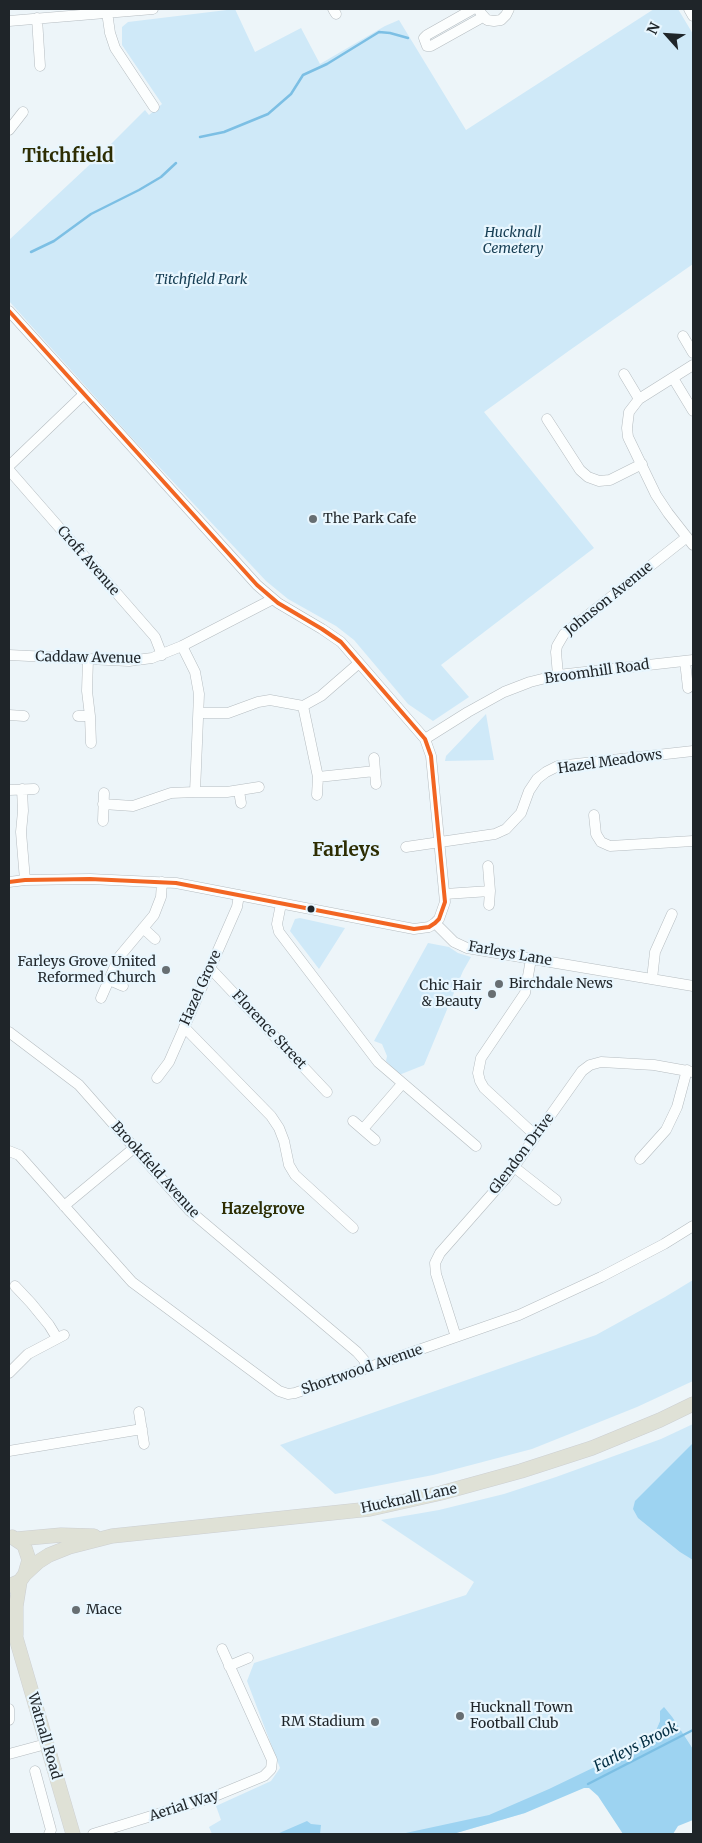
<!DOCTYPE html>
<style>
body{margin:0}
#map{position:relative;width:702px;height:1843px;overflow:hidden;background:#edf5f9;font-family:Merriweather,serif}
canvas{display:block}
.frame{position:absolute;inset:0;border:10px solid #1f2529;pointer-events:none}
.north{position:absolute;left:642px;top:10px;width:50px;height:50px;-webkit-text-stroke:4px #e8f6fe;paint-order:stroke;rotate:296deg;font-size:14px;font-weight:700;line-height:20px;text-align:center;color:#1f2529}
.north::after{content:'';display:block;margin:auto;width:18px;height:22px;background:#1f2529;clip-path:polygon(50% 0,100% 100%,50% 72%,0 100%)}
</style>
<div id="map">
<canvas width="702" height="1843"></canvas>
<div class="frame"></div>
<div class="north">N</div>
</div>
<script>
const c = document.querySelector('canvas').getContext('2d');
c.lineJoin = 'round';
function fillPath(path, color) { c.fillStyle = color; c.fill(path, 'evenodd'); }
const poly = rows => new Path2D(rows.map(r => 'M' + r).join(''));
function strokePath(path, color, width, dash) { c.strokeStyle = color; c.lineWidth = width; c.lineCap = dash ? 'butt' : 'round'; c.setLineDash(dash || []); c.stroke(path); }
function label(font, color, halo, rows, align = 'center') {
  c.font = font + ' Merriweather,serif'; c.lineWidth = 4.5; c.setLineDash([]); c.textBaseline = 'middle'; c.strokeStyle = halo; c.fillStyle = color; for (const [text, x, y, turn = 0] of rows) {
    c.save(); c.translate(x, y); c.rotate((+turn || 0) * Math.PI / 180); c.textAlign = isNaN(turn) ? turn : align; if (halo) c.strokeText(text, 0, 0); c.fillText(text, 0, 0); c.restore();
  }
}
fillPath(poly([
 [235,9,255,52,301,28,320,64,385,26,399,20,466,130,654,9,678,9,693,34,693,264,570,350,484,412,594,548,441,665,469,697,433,721,408,704,354,640,336,626,288,599,266,581,132,438,9,301,9,240,100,155,145,110,149,115,162,104,122,45,122,27,128,22],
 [486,714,494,760,445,761,446,756],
 [300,918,345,928,319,969,290,931,295,919],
 [428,943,449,947,458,953,471,957,463,971,424,1065,399,1075,386,1061,387,1056,382,1044,374,1041],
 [693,1280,693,1381,637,1407,532,1449,433,1475,335,1494,280,1445,596,1335,665,1297],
 [693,1424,693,1749,673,1718,660,1711,660,1721,654,1735,525,1813,453,1834,212,1834,209,1827,221,1820,216,1806,271,1781,280,1768,247,1681,254,1663,466,1595,474,1582,381,1520,439,1510,504,1494,556,1477,661,1439]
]), '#cfe9f8');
fillPath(poly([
 [693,1443,693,1560,680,1552,638,1518,633,1509,635,1501],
 [664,1707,673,1718,693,1749,693,1820,678,1826,673,1834,623,1834,598,1796,589,1788,584,1788,525,1813,453,1834,401,1834,489,1815,549,1789,628,1751,654,1735,660,1721,660,1711],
 [307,1821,311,1824,321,1825,320,1834,277,1834]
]), '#9dd3f1');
strokePath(poly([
 [200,137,224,132,268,114,291,94,303,75,327,64,379,32,390,33,408,38],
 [31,252,54,241,91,214,139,190,161,177,176,163],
 [588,1784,693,1730]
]), '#7cbfe4', 2.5);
const minor = poly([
 [333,9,336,14],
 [473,9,427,35,424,38,427,46,431,46,483,17],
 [689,9,693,16],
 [107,12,110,33,115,48,154,107],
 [480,12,487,20,494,21,501,20,506,15,509,9],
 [37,18,40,66],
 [9,21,153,9],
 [9,130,23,112],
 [9,311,257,585,278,603,322,629,341,642,425,739,431,756,445,902,439,919,435,923,429,927,414,929,176,883,90,879,25,880,9,882],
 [683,336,693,353],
 [693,365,639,399,629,412,627,428,628,437,656,495,668,513,693,545],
 [624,374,639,399],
 [673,378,693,411],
 [547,419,580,470,588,477,599,481,610,480,642,464],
 [9,466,84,394],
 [9,470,155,637,162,655],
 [182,646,195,672,199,694,195,792,227,792,259,787],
 [9,655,129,661,152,658,182,646,273,599],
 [88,659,87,691,90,716,91,743],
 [685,661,688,688],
 [558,675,556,652,557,646,564,634,687,537],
 [303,706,318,777,375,771],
 [199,713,228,713,258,702,270,700,303,706,321,696,359,663],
 [9,715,24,716],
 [78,716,90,716],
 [425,739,468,712,504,692,530,682,558,675,693,660],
 [374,758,376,784],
 [22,789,23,811,21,832,25,880],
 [9,790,34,789],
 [239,791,241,803],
 [317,795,318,777],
 [103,804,133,806,171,793,195,792],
 [594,815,596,834,601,842,610,846,693,841],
 [103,821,104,793],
 [406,847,495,834,506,829,521,813,529,791,537,779,546,772,558,766,693,751],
 [488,866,490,891,489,905],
 [445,894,490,891],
 [281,904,277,924,279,932,378,1062,476,1146],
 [435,923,454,942,467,948,693,986],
 [143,928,155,939],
 [531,959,525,993,481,1058,478,1073,480,1081,484,1088,536,1136],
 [210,968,327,1092],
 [652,979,655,952,672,914],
 [109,980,123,986],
 [101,998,119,957,154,915,161,897,162,882],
 [184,1027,271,1116,279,1128,284,1141,289,1165,295,1175,353,1228],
 [9,1032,79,1085,190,1211,357,1352,364,1360,367,1368],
 [157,1078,169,1062,237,907,239,895],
 [353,1121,375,1140],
 [363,1129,402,1084],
 [9,1151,19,1155,132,1282,279,1391,288,1394,295,1393,519,1315,601,1277,664,1244,693,1226],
 [640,1159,666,1130,677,1107,687,1070],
 [514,1167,556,1200],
 [64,1206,134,1148],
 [15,1286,31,1303,49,1325,57,1338],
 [456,1337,436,1274,435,1263,440,1253,506,1178,582,1071,590,1065,601,1062,654,1065,693,1072],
 [9,1373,28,1354,64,1335],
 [139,1412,144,1444],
 [9,1451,142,1429],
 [229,1666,248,1658],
 [9,1709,9,1720],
 [9,1754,46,1744],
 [35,1771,51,1830,49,1834],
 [93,1834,213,1797,264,1776,271,1769,272,1760,222,1649]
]);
const major = poly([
 [17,1539,61,1535,94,1536],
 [25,1574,38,1562,49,1555,69,1547,112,1536,370,1509,441,1493,521,1471,592,1448,660,1420,693,1404],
 [9,1586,20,1581,25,1574,29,1560,24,1545,12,1537],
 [9,1622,16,1638,73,1834],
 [16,1635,16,1606,20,1581]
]);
strokePath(minor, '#b5bcc0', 11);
strokePath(major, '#cccfd2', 15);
strokePath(minor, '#fcfefe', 10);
strokePath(major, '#dfe1d6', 14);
strokePath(poly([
 [9,311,257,585,278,603,322,629,341,642,425,739,431,756,445,902,439,919,435,923,429,927,414,929,176,883,90,879,25,880,9,882]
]), '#f26522', 4);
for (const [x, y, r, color] of [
 [313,519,5,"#676e72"],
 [311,909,4.5,"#1f2529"],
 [166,970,5,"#676e72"],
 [499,984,5,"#676e72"],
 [492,994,5,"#676e72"],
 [76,1610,5,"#676e72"],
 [460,1716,5,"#676e72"],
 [375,1722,5,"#676e72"]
]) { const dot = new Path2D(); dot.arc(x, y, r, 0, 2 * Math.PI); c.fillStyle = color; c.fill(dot); strokePath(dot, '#e8f6fe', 2); }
label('italic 14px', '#194056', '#e8f6fe', [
 ["Hucknall",513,233],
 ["Cemetery",513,249],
 ["Titchfield Park",201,280]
]);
label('14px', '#1f2529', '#e8f6fe', [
 ["The Park Cafe",323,519],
 ["Farleys Grove United",156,962,"right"],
 ["Reformed Church",156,978,"right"],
 ["Birchdale News",509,984],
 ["Chic Hair",482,986,"right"],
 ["& Beauty",482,1002,"right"],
 ["Mace",86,1610],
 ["Hucknall Town",470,1708],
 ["Football Club",470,1724],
 ["RM Stadium",365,1722,"right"]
], 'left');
label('14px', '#1f2529', '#e8f6fe', [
 ["Croft Avenue",88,561,49],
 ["Johnson Avenue",609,599,-39],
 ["Caddaw Avenue",88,658,1],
 ["Broomhill Road",597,672,-8],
 ["Hazel Meadows",610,762,-8],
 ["Farleys Lane",510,954,10],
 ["Hazel Grove",201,988,-66],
 ["Florence Street",269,1030,47],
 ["Glendon Drive",522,1154,-53],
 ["Brookfield Avenue",155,1170,48],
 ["Shortwood Avenue",362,1370,-19],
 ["Hucknall Lane",409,1499,-12],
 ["Watnall Road",44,1736,74],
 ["Aerial Way",184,1806,-18]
]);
label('bold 15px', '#2d2d03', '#e8f6fe', [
 ["Hazelgrove",263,1210]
]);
label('italic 15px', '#022d42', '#e8f6fe', [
 ["Farleys Brook",636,1747,-27]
]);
label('bold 19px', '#2d2d03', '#e8f6fe', [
 ["Titchfield",68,157],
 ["Farleys",346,851]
]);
</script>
